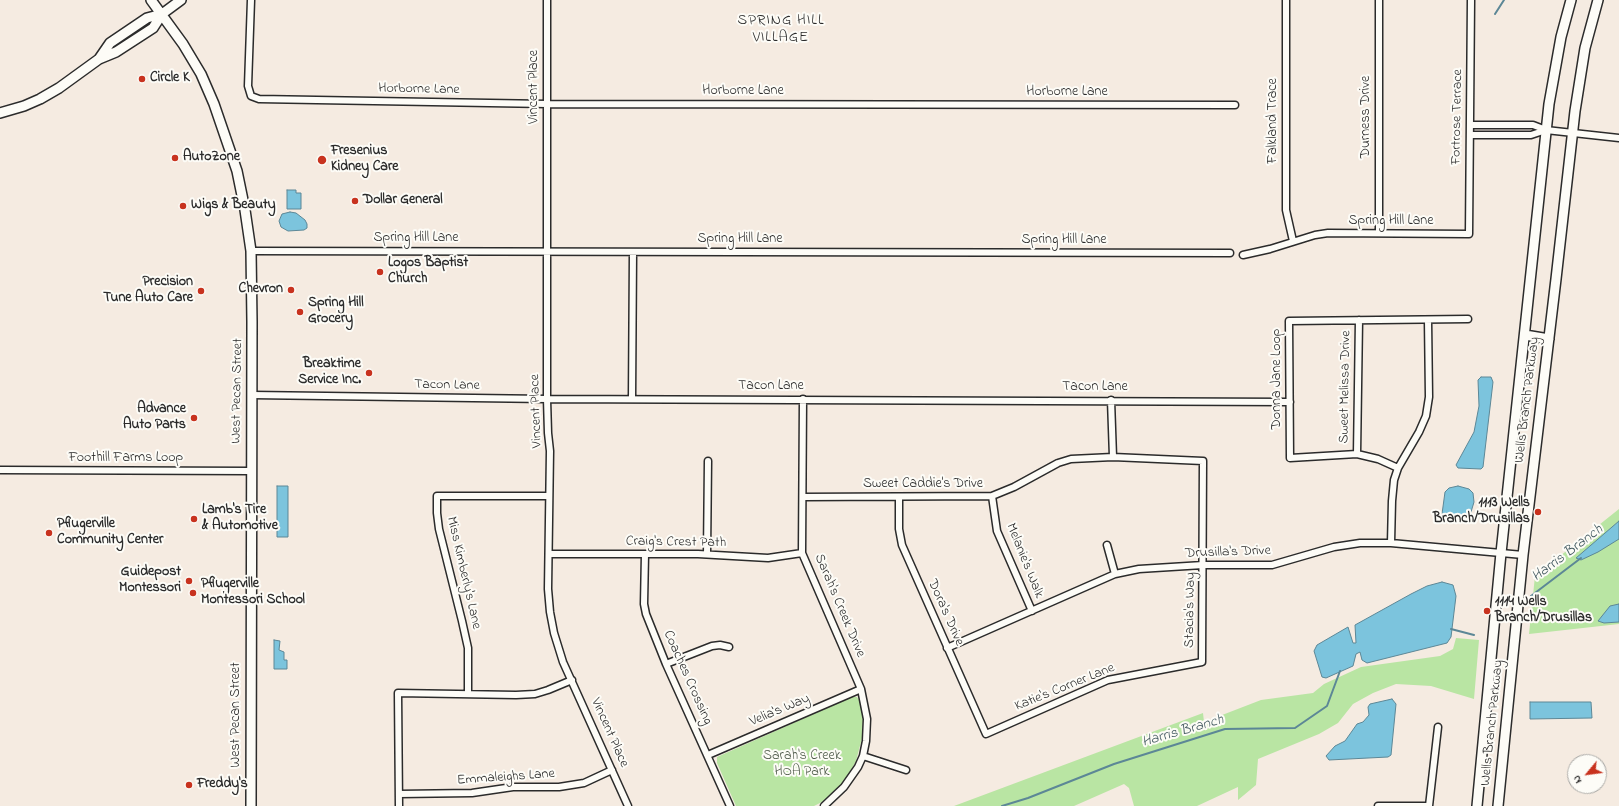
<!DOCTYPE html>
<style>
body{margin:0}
#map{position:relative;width:1619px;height:806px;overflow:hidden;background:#f5ebe1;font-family:"Indie Flower",sans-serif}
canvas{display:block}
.north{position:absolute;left:1567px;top:754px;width:40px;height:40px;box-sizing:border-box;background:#fdfcf7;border:1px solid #a9a8a5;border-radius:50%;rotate:241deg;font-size:11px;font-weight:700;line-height:16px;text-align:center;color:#2b2b2b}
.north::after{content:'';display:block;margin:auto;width:14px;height:18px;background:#c8321e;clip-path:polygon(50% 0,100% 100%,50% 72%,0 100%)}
</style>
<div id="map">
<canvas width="1619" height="806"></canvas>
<div class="north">N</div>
</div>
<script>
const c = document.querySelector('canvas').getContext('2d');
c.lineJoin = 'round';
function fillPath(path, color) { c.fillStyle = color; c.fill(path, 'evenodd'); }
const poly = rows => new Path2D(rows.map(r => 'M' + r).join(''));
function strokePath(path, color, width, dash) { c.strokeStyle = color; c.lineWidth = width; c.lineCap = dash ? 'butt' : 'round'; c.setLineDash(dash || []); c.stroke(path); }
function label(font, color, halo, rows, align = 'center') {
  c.font = font + ' "Indie Flower",sans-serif'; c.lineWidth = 4; c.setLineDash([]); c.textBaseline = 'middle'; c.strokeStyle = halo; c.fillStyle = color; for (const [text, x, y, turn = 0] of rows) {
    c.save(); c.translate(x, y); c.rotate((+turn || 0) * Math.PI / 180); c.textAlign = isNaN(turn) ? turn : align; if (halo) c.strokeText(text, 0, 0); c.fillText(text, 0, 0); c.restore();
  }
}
fillPath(poly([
 [1619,509,1619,624,1529,634,1535,576],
 [1456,638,1479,640,1474,699,1431,686,1396,684,1373,693,1353,704,1338,723,1319,734,1258,759,1256,785,1238,800,1238,787,1197,806,1134,806,1129,788,1124,784,1074,806,954,806,1203,713,1204,722,1261,700,1313,693,1324,684,1361,667,1440,656,1453,649],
 [852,697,857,697,860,701,861,706,863,720,862,738,856,761,849,774,837,790,822,802,814,806,736,806,717,763,717,757]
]), '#b9e5a3');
const water = poly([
 [287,190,296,190,296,193,301,193,301,209,287,209,287,190],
 [290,212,296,213,305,220,307,224,307,228,304,230,288,231,281,227,279,221,282,214,290,212],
 [1481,377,1491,377,1493,382,1483,467,1481,469,1458,468,1456,465,1474,432,1479,406,1478,380,1481,377],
 [277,486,288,486,288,537,277,537,277,486],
 [1458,486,1469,489,1473,493,1474,502,1471,512,1467,518,1459,521,1447,520,1442,514,1445,492,1449,488,1458,486],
 [1619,521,1619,539,1598,552,1581,560,1576,558,1619,521],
 [1442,582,1453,585,1456,596,1451,637,1447,643,1367,663,1362,660,1360,652,1356,654,1353,666,1326,678,1322,677,1314,651,1317,645,1348,627,1353,643,1356,643,1355,625,1411,594,1427,586,1442,582],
 [1619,604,1619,622,1604,623,1598,621,1610,606,1619,604],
 [274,640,280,641,279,650,284,652,284,660,287,660,287,669,274,669,274,640],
 [1392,699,1396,704,1391,755,1388,757,1329,760,1326,756,1335,746,1345,741,1357,724,1363,722,1369,715,1368,707,1370,704,1392,699],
 [1530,702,1591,702,1592,718,1530,719,1530,702]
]);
fillPath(water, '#7cc4dd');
strokePath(water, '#5c8796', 1);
strokePath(poly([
 [1495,14,1504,0],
 [1531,596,1581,558],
 [1451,629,1474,635],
 [1002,806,1028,798,1114,764,1225,729,1295,728,1327,706,1340,671]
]), '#5c8796', 2);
const street = poly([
 [251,0,248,86,251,96,259,99,547,104,1235,105],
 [547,0,547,399,548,433,550,451,548,589,550,612,554,633,563,662,628,806],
 [1286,0,1286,210,1293,241],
 [1379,0,1379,233],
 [1470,125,1533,125,1546,130,1619,138],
 [1470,135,1531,135,1546,130],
 [251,251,1230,253],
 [1243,255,1270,249,1315,235,1328,233,1469,234,1471,0],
 [252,395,547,399,1290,402],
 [632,399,633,252],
 [803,399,802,553,861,689,867,719,866,741,863,756,858,767,844,787,824,806],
 [1111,400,1113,457],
 [1357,454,1359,320],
 [1398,468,1378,459,1357,454,1290,458,1289,321,1468,319],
 [0,470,251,471],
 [992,496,997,531,1032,611],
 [803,497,992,496,1014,487,1058,463,1071,459,1113,457,1203,461,1202,662,1108,680,986,734,902,545,899,529,899,497],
 [1391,543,1392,501,1394,480,1398,468,1419,432,1426,416,1429,397,1428,320],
 [1107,545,1115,574],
 [549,554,698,554,768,558,802,553],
 [645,554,644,604,646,614,666,664,730,806],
 [707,554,708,461],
 [947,648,1115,574,1139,569,1203,565,1272,565,1334,547,1360,543,1391,543,1523,555],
 [666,664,712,646,720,645,729,647],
 [468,694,468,648,462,621,439,529,437,513,437,496,549,496],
 [708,755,861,689],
 [863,756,906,770],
 [399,794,472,793,513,787,559,787,584,783,612,770],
 [399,806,398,693,516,695,535,694,548,690,572,680],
 [1378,806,1429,806],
 [1429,806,1438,727]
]);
const secondary = poly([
 [151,0,183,44,201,74,214,104,237,171,245,210,251,251,252,322,251,806],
 [99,59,110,43,147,18,162,14,181,0],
 [0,113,24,106,40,99,59,88,99,59,116,52,153,28,162,14],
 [1525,335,1549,339],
 [1477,806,1501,553,1549,104,1561,37,1571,0],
 [1498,806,1523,555,1556,279,1575,111,1585,48,1598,0]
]);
strokePath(street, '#2b2b2b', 9);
strokePath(secondary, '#2b2b2b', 12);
strokePath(street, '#fdfcf7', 6);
strokePath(secondary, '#fdfcf7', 9);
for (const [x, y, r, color] of [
 [142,79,4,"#c8321e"],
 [175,158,4,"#c8321e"],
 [322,160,5,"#c8321e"],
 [355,201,4,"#c8321e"],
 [183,206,4,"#c8321e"],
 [380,272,4,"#c8321e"],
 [291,290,4,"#c8321e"],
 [201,291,4,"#c8321e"],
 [300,312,4,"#c8321e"],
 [369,373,4,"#c8321e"],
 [194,418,4,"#c8321e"],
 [1538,512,4,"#c8321e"],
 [194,519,4,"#c8321e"],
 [49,533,4,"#c8321e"],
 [189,581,4,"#c8321e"],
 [193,593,4,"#c8321e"],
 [1487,611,4,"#c8321e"],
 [189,785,4,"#c8321e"]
]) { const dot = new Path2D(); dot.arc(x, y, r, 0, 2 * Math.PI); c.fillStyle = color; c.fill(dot); strokePath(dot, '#fdfcf7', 1.5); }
label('bold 14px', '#2b2b2b', '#fdfcf7', [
 ["Circle K",150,79],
 ["Fresenius",331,152],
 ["Kidney Care",331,168],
 ["AutoZone",183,158],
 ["Dollar General",363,201],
 ["Wigs & Beauty",191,206],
 ["Logos Baptist",388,264],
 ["Church",388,280],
 ["Precision",193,283,"right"],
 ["Tune Auto Care",193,299,"right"],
 ["Chevron",283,290,"right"],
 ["Spring Hill",308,304],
 ["Grocery",308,320],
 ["Breaktime",361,365,"right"],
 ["Service Inc.",361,381,"right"],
 ["Advance",186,410,"right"],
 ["Auto Parts",186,426,"right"],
 ["1113 Wells",1530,504,"right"],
 ["Branch/Drusillas",1530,520,"right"],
 ["Lamb's Tire",202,511],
 ["& Automotive",202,527],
 ["Pflugerville",57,525],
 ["Community Center",57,541],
 ["Guidepost",181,573,"right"],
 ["Montessori",181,589,"right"],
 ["Pflugerville",201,585],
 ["Montessori School",201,601],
 ["1114 Wells",1495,603],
 ["Branch/Drusillas",1495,619],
 ["Freddy's",197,785]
], 'left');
label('14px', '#2b2b2b', '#fdfcf7', [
 ["Vincent Place",535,87,-90],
 ["Horborne Lane",419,90,1],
 ["Horborne Lane",743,92],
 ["Horborne Lane",1067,93],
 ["Durness Drive",1367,117,-90],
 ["Fortrose Terrace",1458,117,-89],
 ["Falkland Trace",1274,121,-90],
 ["Spring Hill Lane",1391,222],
 ["Spring Hill Lane",416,239],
 ["Spring Hill Lane",740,240],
 ["Spring Hill Lane",1064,241],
 ["Donna Jane Loop",1278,379,-90],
 ["Tacon Lane",447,386,1],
 ["Tacon Lane",771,387],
 ["Sweet Melissa Drive",1346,387,-89],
 ["Tacon Lane",1095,388],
 ["West Pecan Street",238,391,-89],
 ["Wells Branch Parkway",1528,400,-83],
 ["Vincent Place",537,411,-92],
 ["Foothill Farms Loop",126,459],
 ["Sweet Caddie's Drive",923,485],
 ["Craig's Crest Path",676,543,1],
 ["Drusilla's Drive",1228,553,-2],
 ["Melanie's Walk",1024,561,68],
 ["Miss Kimberly's Lane",463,573,77],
 ["Sarah's Creek Drive",839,606,67],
 ["Stacia's Way",1191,610,-89],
 ["Dora's Drive",945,613,66],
 ["Coaches Crossing",687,678,66],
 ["Katie's Corner Lane",1065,688,-22],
 ["Velia's Way",780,711,-23],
 ["West Pecan Street",237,715,-90],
 ["Wells Branch Parkway",1493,723,-84],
 ["Vincent Place",609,733,66],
 ["Emmaleighs Lane",506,778,-4]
]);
label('14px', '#4e5a49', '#fdfcf7', [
 ["Sarah's Creek",802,757],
 ["HOA Park",802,773]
]);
c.letterSpacing = '1px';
label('15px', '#2b2b2b', '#fdfcf7', [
 ["SPRING HILL",781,22],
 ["VILLAGE",781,39]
]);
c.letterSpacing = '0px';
label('italic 15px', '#435960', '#fdfcf7', [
 ["Harris Branch",1568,554,-37],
 ["Harris Branch",1183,732,-16]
]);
</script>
